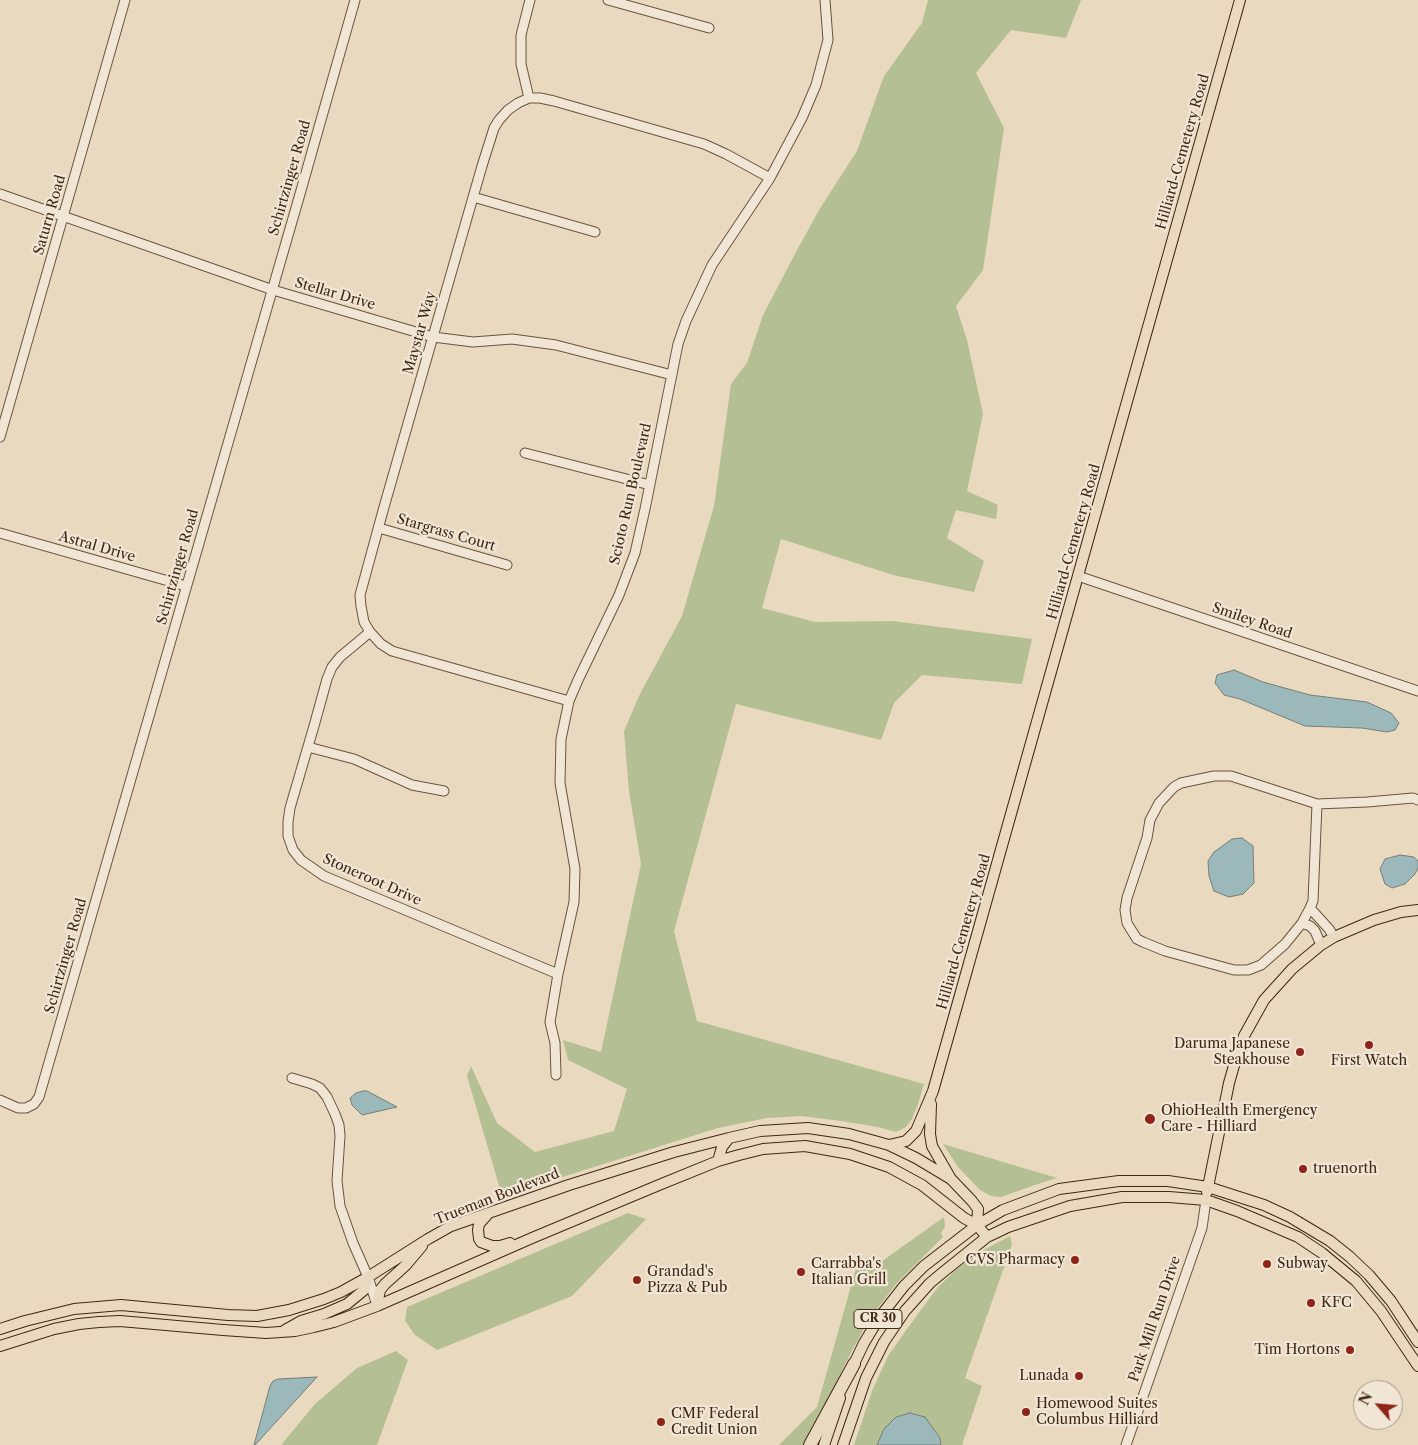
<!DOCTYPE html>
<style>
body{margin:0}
#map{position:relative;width:1418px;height:1445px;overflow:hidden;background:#e9d9be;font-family:"Libre Caslon Text",serif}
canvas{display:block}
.north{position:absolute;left:1353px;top:1380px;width:50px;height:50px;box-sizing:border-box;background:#f1e6d5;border:1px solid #aa9a87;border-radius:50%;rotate:297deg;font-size:14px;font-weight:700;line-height:20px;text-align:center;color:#402812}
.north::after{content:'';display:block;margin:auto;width:18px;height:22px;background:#8f2418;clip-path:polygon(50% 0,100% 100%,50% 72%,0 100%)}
</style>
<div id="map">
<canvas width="1418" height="1445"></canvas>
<div class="north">N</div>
</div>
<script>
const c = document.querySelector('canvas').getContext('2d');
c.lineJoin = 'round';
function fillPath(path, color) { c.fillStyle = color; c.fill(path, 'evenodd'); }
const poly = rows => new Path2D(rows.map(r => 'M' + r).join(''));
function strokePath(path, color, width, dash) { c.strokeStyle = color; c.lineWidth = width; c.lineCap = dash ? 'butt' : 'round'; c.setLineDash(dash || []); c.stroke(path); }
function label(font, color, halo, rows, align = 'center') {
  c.font = font + ' "Libre Caslon Text",serif'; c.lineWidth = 4.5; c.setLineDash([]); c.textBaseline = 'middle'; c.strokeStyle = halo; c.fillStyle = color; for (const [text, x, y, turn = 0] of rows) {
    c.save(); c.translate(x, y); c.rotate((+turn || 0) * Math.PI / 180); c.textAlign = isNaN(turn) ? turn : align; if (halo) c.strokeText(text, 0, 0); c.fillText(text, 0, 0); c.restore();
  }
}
fillPath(poly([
 [928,0,1081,0,1066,38,1011,30,976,73,1004,128,983,270,956,306,967,340,983,414,967,491,998,505,996,519,956,510,947,538,984,561,974,592,893,575,781,539,762,608,815,622,893,621,1032,639,1022,684,922,675,894,703,881,740,736,704,674,931,697,1021,924,1084,918,1104,912,1119,906,1127,896,1132,878,1127,841,1121,801,1116,767,1118,718,1128,502,1196,467,1076,471,1066,497,1123,535,1152,614,1131,627,1089,568,1060,563,1040,601,1052,641,864,629,791,624,731,640,694,682,616,714,506,731,384,747,363,763,315,795,254,819,210,857,151,884,76,922,23],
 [943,1144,1057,1178,1038,1184,1001,1197,991,1196,980,1190,958,1167],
 [628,1213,646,1219,572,1296,437,1350,415,1335,405,1321,407,1307],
 [944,1217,945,1227,941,1233,943,1237,896,1284,868,1321,845,1364,815,1430,804,1445,779,1445,817,1407,858,1261,878,1264],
 [1010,1236,1012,1245,965,1378,982,1386,962,1445,854,1445,872,1391,888,1356,917,1315,938,1287,956,1270,980,1252],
 [396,1351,408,1360,377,1445,281,1445,315,1404,357,1368]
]), '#b4c093');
const water = poly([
 [1234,670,1263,682,1310,695,1367,702,1391,713,1399,723,1395,730,1387,732,1362,728,1305,726,1240,699,1224,695,1215,683,1217,675,1234,670],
 [1242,838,1253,846,1254,883,1243,894,1229,897,1214,891,1209,876,1208,861,1214,852,1232,839,1242,838],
 [1400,855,1414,857,1418,861,1418,868,1415,874,1405,884,1392,888,1385,884,1380,869,1385,859,1400,855],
 [363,1091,367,1091,397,1107,362,1115,352,1105,350,1098,356,1093,363,1091],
 [317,1377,255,1445,254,1445,270,1386,273,1381,278,1379,317,1377],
 [910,1413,925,1417,940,1438,941,1445,877,1445,884,1429,896,1417,910,1413]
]);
fillPath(water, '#9bb8bb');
strokePath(water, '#777e77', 1);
const minor = poly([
 [608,0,709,28],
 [529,98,521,64,521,35,530,0],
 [0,194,273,290,433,337,473,342,512,339,556,345,672,375],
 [473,197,595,232],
 [0,437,125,0],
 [525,453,650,485],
 [379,528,507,565],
 [0,533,186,586],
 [1078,576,1418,691],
 [370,632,340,657,332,667,327,679,314,726,290,808,288,822,288,836,293,850,301,860,324,876,558,974],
 [569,701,392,651,381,644,370,632,364,622,361,606,360,595,384,507,482,166,494,128,499,120,508,110,518,103,529,98,540,98,554,101,704,144,726,154,770,178],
 [308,747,354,759,412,785,444,791],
 [1317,804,1313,901,1310,908,1302,923,1285,944,1261,965,1248,970,1234,970,1165,951,1143,942,1137,939,1130,928,1127,923,1125,910,1127,898,1147,838,1150,820,1159,803,1174,787,1181,783,1214,776,1231,776,1317,804,1367,802,1413,798,1418,800],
 [1310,908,1329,929,1334,937],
 [1302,923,1310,926,1315,931,1321,945],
 [556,1075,555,1043,550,1022,558,974,574,902,575,869,560,783,561,739,569,701,578,680,619,595,635,553,645,509,678,344,686,321,712,265,770,178,802,118,816,85,828,40,825,0],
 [292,1078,312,1084,320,1088,327,1097,335,1114,339,1125,340,1136,337,1181,340,1206,353,1243,368,1277,377,1305],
 [0,1100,18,1108,26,1108,34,1104,39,1097,300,194,355,0],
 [1126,1445,1202,1228,1206,1200]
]);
const major = poly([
 [931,1104,930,1134,932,1146,951,1179],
 [889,1145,906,1141,916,1131,933,1091,1240,0],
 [718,1161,722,1147,729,1138],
 [1207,1192,1229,1083,1237,1055,1244,1036,1264,1000,1292,969,1321,945,1334,937,1374,920,1401,912,1418,910],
 [487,1215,479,1224,478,1230,479,1239,481,1242,492,1246,500,1246,510,1243],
 [377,1306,380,1290,385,1284,406,1265,422,1246],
 [0,1329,25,1321,74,1309,121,1305,228,1315,257,1316,289,1310,324,1299,341,1292,368,1277,428,1239,451,1226,569,1185,674,1152,729,1138,760,1131,808,1128,849,1134,889,1145,916,1158,951,1179,972,1201,978,1209,977,1225],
 [285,1330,301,1321,324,1314,347,1304,364,1290,368,1277],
 [0,1346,54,1329,79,1324,99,1322,120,1321,223,1330,266,1333,295,1331,314,1327,334,1322,377,1306,532,1238,659,1185,718,1161,739,1155,763,1149,805,1146,850,1154,889,1167,922,1185,964,1218,977,1225,987,1237],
 [851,1370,864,1343,879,1318,904,1286,924,1266,977,1225,1003,1210,1059,1189,1119,1181,1168,1181,1208,1187,1264,1205,1290,1217,1330,1241,1350,1257,1369,1275,1391,1301,1418,1342],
 [824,1445,840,1398],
 [843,1445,866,1378,884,1342,905,1311,930,1283,942,1273,987,1237,1008,1227,1070,1206,1122,1197,1169,1197,1206,1200,1237,1211,1298,1237,1322,1253,1356,1281,1381,1311,1418,1366]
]);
const highway = poly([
 [810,1445,854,1364]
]);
strokePath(minor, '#6a543d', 11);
strokePath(major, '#402812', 12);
strokePath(highway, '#402812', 14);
strokePath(minor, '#f1e6d5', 9);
strokePath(major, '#e9d9be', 10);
strokePath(highway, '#e9d9be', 12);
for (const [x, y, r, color] of [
 [1369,1045,5,"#8f2418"],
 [1300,1052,5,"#8f2418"],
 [1150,1119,6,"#8f2418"],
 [1303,1169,5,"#8f2418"],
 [1075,1260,5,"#8f2418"],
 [1267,1264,5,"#8f2418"],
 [801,1272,5,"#8f2418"],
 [637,1280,5,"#8f2418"],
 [1311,1303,5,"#8f2418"],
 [1350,1350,5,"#8f2418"],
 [1079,1376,5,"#8f2418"],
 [1026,1412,5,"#8f2418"],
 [661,1422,5,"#8f2418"]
]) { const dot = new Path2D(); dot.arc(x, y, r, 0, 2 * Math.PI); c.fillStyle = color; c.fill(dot); strokePath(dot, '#f1e6d5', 2); }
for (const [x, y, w] of [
 [878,1319,48]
]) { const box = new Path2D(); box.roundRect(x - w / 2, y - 9.5, w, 19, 4); c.fillStyle = '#f1e6d5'; c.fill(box); strokePath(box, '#402812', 1); }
label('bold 12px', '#402812', null, [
 ["CR 30",878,1319]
]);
label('14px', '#402812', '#f1e6d5', [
 ["Hilliard-Cemetery Road",1183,152,-74],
 ["Schirtzinger Road",290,178,-74],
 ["Saturn Road",50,215,-74],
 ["Stellar Drive",335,294,16],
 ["Maystar Way",420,333,-74],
 ["Scioto Run Boulevard",631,494,-77],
 ["Stargrass Court",446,533,16],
 ["Hilliard-Cemetery Road",1074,542,-74],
 ["Astral Drive",97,547,16],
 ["Schirtzinger Road",178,567,-74],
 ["Smiley Road",1252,621,19],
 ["Stoneroot Drive",372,880,24],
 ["Hilliard-Cemetery Road",964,932,-74],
 ["Schirtzinger Road",66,956,-74],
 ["Trueman Boulevard",497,1197,-21],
 ["Park Mill Run Drive",1155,1319,-71]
]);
label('14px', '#402812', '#f1e6d5', [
 ["Daruma Japanese",1290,1044,"right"],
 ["Steakhouse",1290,1060,"right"],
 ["First Watch",1369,1061,"center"],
 ["OhioHealth Emergency",1161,1111],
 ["Care - Hilliard",1161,1127],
 ["truenorth",1313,1169],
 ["CVS Pharmacy",1065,1260,"right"],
 ["Carrabba's",811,1264],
 ["Italian Grill",811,1280],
 ["Subway",1277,1264],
 ["Grandad's",647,1272],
 ["Pizza & Pub",647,1288],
 ["KFC",1321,1303],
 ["Tim Hortons",1340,1350,"right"],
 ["Lunada",1069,1376,"right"],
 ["Homewood Suites",1036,1404],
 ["Columbus Hilliard",1036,1420],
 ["CMF Federal",671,1414],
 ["Credit Union",671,1430]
], 'left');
</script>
